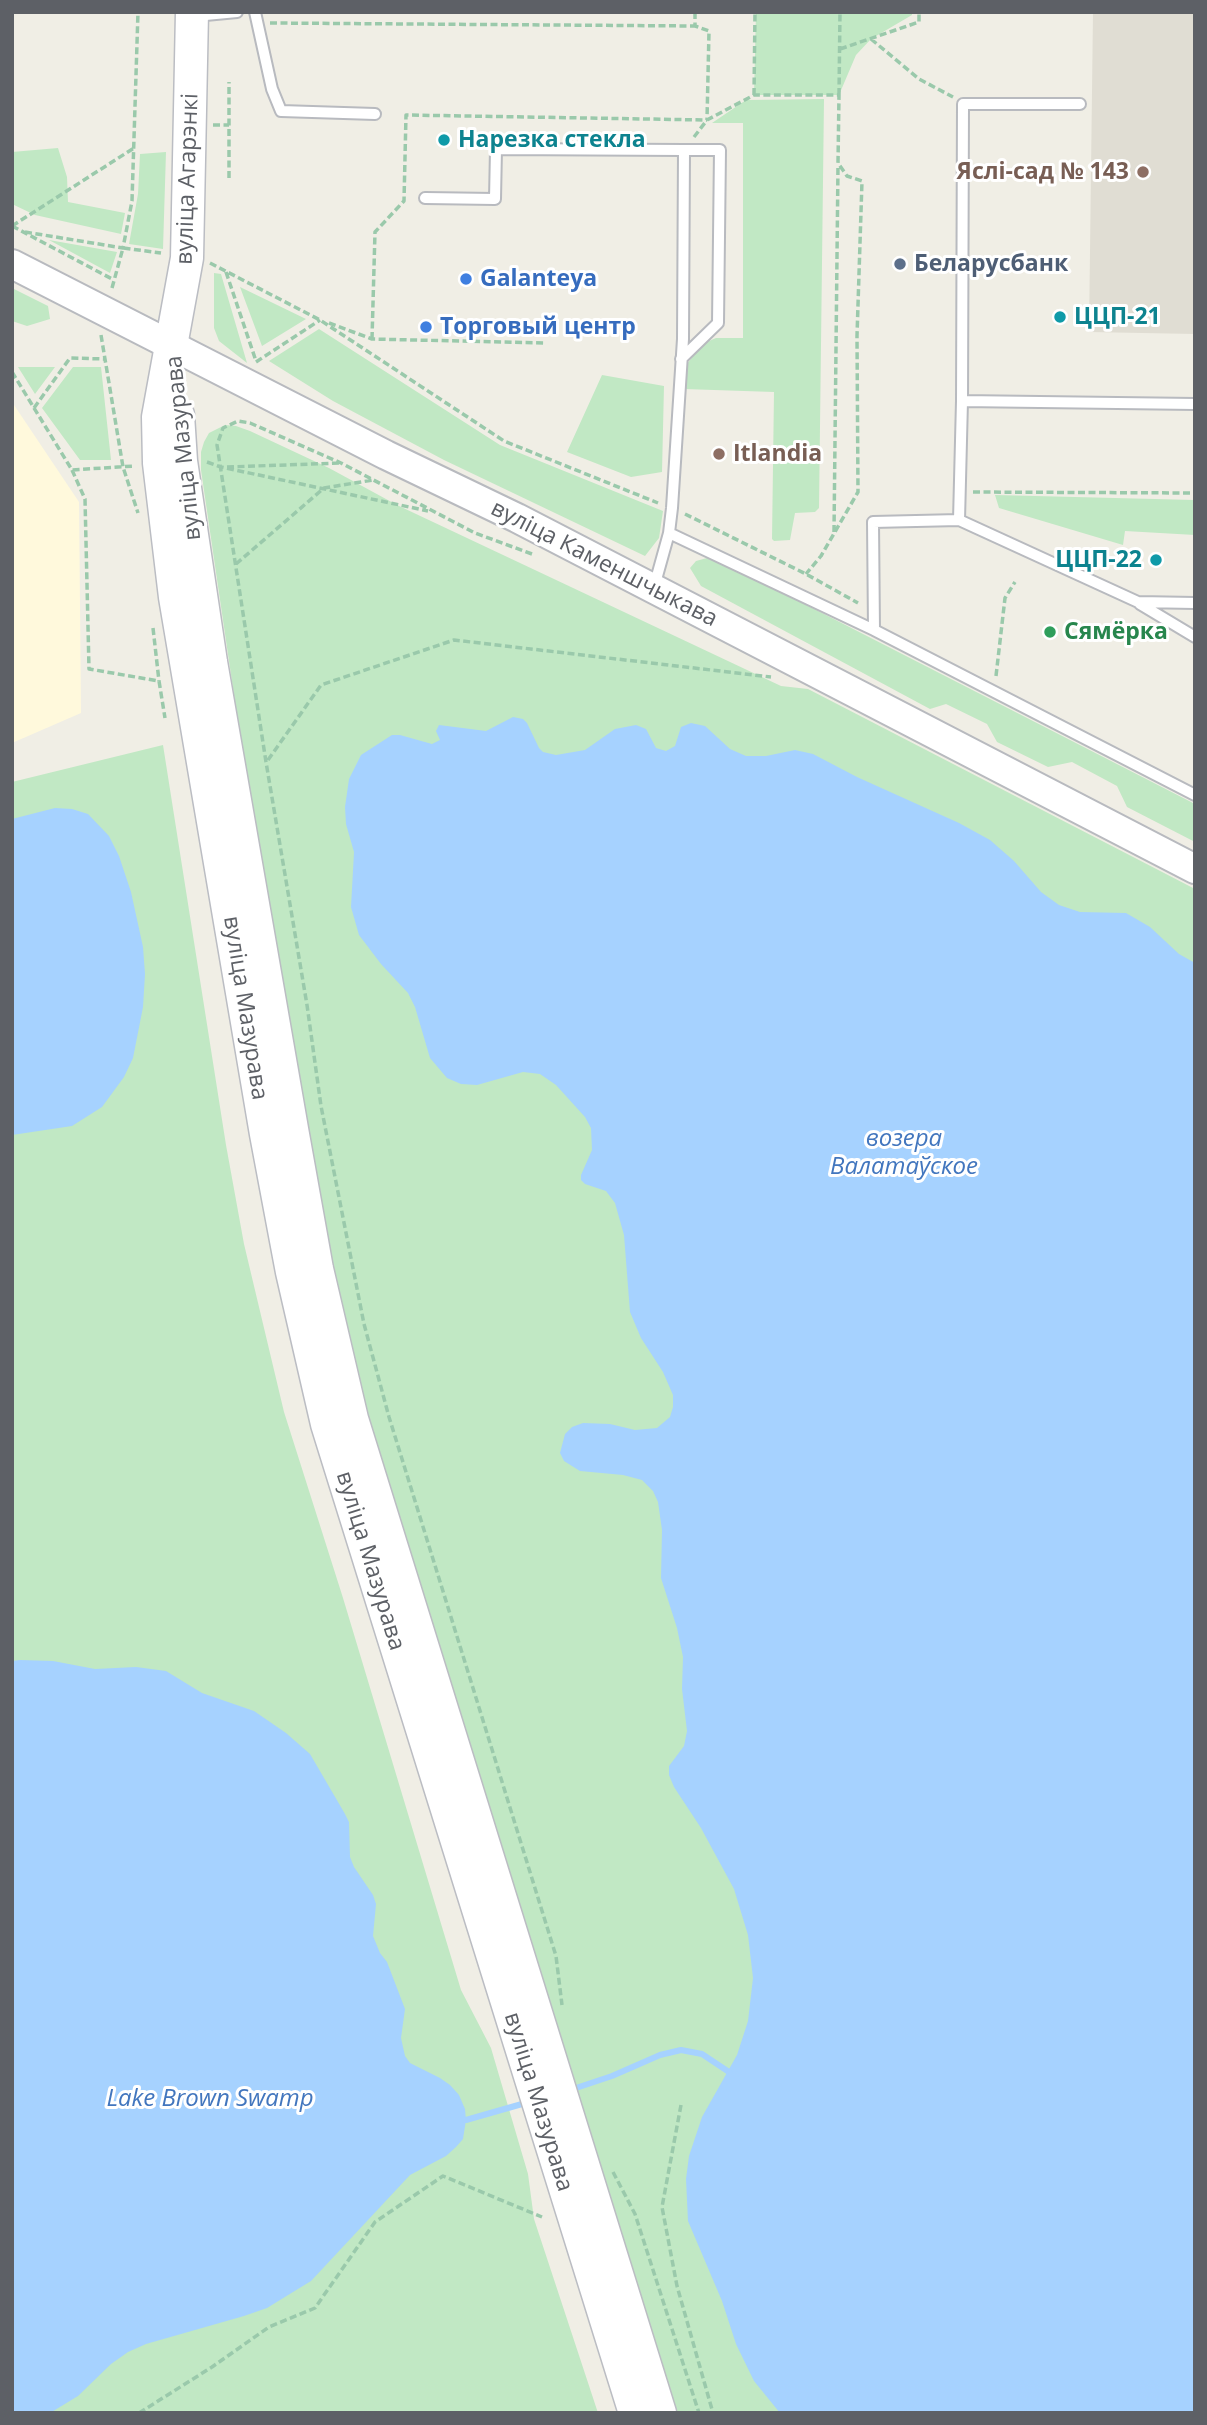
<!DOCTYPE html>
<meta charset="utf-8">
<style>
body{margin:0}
#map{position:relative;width:1207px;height:2425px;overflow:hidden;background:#f0eee5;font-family:"Open Sans",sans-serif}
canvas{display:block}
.frame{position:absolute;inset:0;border:14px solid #5d6066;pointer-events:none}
</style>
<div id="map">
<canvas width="1207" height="2425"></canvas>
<div class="frame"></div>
</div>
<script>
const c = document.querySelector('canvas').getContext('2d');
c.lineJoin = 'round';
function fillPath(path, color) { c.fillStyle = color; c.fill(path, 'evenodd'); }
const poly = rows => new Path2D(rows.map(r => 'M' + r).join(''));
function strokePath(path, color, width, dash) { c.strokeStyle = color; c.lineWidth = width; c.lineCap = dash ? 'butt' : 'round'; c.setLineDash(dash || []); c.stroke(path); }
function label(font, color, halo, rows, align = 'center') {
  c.font = font + ' "Open Sans",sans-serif'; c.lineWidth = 6; c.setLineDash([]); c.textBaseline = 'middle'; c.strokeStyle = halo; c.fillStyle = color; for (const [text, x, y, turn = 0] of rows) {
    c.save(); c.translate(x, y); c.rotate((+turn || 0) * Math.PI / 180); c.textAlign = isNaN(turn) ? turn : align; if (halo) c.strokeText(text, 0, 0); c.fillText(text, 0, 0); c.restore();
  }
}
fillPath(poly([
 [12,402,79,502,81,713,12,743]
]), '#fff9dc');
fillPath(poly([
 [1093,12,1195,12,1195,334,1089,332]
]), '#e0ddd3');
fillPath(poly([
 [756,12,912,12,912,15,871,39,856,55,839,95,754,95],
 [824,99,819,508,815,512,795,513,790,540,774,541,772,539,774,392,684,389,687,364,702,344,716,338,743,338,743,123,712,123,746,100],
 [58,148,67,177,68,202,125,213,121,234,35,215,12,204,12,152],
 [166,152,163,249,129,244,138,194,140,154],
 [49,240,117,252,110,273],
 [214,273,221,274,247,363,219,341,214,328],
 [240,287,306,319,262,346],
 [12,288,48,306,50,319,27,326,12,321],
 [319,329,500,445,663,511,659,538,645,556,444,460,333,401,269,361],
 [18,367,55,367,35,394],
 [73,367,101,367,111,460,80,460,42,408],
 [602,375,664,386,662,472,631,477,567,452],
 [225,425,236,426,250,431,329,468,397,505,781,686,808,689,1195,889,1195,2413,672,2413,354,1393,263,893,201,470,201,452,204,442,209,433],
 [995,495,1195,500,1195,535,1125,531,1123,545,999,508],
 [707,558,783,593,1195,804,1195,842,1127,807,1117,786,1072,762,1048,767,997,742,987,724,946,704,930,709,701,586,690,568,696,561],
 [163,745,226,1145,244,1244,284,1412,343,1598,461,1990,491,2048,528,2174,534,2219,598,2413,12,2413,12,782]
]), '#c1e8c4');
fillPath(poly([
 [513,717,523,719,527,723,539,748,543,752,556,755,585,750,615,729,636,725,646,729,656,748,666,751,675,746,681,727,691,723,705,726,730,749,746,756,766,756,795,750,813,754,857,777,959,823,990,840,1014,861,1041,892,1059,905,1080,912,1126,913,1150,927,1179,954,1195,963,1195,2413,780,2413,754,2381,736,2344,722,2301,688,2221,686,2179,689,2156,702,2117,737,2055,748,2021,753,1978,748,1935,734,1889,701,1828,674,1787,669,1775,669,1766,684,1746,687,1731,682,1689,683,1657,677,1628,661,1578,662,1530,658,1502,653,1491,642,1480,623,1475,580,1471,564,1461,560,1453,565,1434,572,1427,583,1423,610,1424,635,1430,657,1428,670,1417,673,1407,673,1395,663,1372,641,1338,630,1312,624,1235,615,1203,606,1191,585,1184,581,1180,581,1175,592,1150,591,1128,585,1117,556,1085,540,1074,523,1072,477,1085,461,1084,447,1078,430,1058,415,1007,408,993,381,964,359,935,351,907,354,852,346,824,345,807,349,779,361,755,392,735,400,735,432,744,440,740,436,731,439,725,486,731],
 [55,808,72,809,88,814,109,836,119,856,131,892,143,947,145,974,143,1007,133,1058,124,1077,102,1107,72,1126,12,1135,12,819],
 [20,1660,53,1661,95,1669,136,1667,166,1671,202,1693,254,1711,286,1733,310,1754,345,1814,349,1822,350,1857,354,1867,373,1895,376,1904,373,1936,380,1953,387,1962,405,2009,401,2038,405,2056,410,2063,440,2078,450,2085,459,2095,465,2109,466,2120,463,2139,456,2147,446,2156,410,2175,311,2281,267,2308,244,2316,146,2344,128,2352,111,2364,78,2396,50,2413,12,2413,12,1661]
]), '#a6d2ff');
strokePath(poly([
 [570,2090,612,2076,660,2055,681,2050,702,2054,729,2072],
 [466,2120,529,2102]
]), '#a6d2ff', 6);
const service = poly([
 [255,12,272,89,281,111,375,114],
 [195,16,237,12],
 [425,198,495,199,496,149,684,150,683,339,672,508,669,533,654,587],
 [681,359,718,323,720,150,684,150],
 [962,401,963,104,1080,104],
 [959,520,962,401,1195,404],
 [669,533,874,630,1195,795],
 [1140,604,1195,637],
 [874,630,873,522,959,520,1138,602,1195,603]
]);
const tertiary = poly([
 [12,264,386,455,517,518,1195,869]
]);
const secondary = poly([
 [192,12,187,258,158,417,159,463,175,597,266,1134,292,1272,327,1424,635,2413],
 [178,415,181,461,211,662,292,1129,317,1269,352,1419,660,2413]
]);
strokePath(service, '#b8babf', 14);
strokePath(tertiary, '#b8babf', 32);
strokePath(secondary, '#bbbdc3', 35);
strokePath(poly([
 [695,12,695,26,709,31,707,120],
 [270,23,695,26],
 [871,39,919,79,953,97],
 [840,49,919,22,919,12],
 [754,95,755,12],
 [839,95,840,12],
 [213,125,229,125],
 [694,137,707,120,754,95,839,95,838,163,847,176,862,181,857,336,858,492,821,556,806,574],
 [229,178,229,82],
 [12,226,134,148],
 [12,226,114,280],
 [25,232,123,248,132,201,138,12],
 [210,263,320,320,504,441,658,503],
 [226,272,256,361],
 [112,288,123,248,161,253],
 [329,323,372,339,544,343],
 [101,335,123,467,138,513],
 [372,339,375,232,404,201,406,115,707,120],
 [256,362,320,320],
 [12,372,72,470,134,466],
 [34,408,70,358,105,359],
 [207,462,221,467,428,511],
 [227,467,339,463],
 [72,470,85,499,89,669,159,681,165,718],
 [973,492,1195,493],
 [685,514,806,574,858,603],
 [834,532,838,165],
 [532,554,475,533,341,463,250,423,238,421,223,428,217,445,266,762,307,1005,321,1106,364,1324,389,1417,556,1956,562,2005],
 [236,564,324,488,373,480],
 [153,628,159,681],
 [996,676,1005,598,1015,582],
 [268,760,321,685,454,640,771,677],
 [681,2105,662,2207,677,2286,713,2413],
 [613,2172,635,2214,699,2413],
 [139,2413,212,2367,269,2327,315,2308,375,2222,443,2176,542,2217]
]), '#9ac9ab', 3.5, [7, 3.5]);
strokePath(service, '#fff', 10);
strokePath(tertiary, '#fff', 28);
strokePath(secondary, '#fff', 32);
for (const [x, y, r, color] of [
 [444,140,7,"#0f9aa8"],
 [1143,172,7,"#8d6e63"],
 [900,264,7,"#5c6f8a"],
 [466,279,7,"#3f7fe0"],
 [1060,317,7,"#0f9aa8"],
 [426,327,7,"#3f7fe0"],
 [719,454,7,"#8d6e63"],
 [1156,560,7,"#0f9aa8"],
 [1050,632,7,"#2e9e5b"]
]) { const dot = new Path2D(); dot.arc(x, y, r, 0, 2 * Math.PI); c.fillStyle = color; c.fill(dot); strokePath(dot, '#fff', 2.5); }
label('bold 23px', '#0d838f', '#fff', [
 ["Нарезка стекла",458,140],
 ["ЦЦП-21",1074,317],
 ["ЦЦП-22",1142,560,"right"]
], 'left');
label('bold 23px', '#785e54', '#fff', [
 ["Яслі-сад № 143",1129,172],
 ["Itlandia",733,454,"left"]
], 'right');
label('23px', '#5d6066', '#fff', [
 ["вуліца Агарэнкі",188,179,-88],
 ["вуліца Мазурава",184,448,-96],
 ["вуліца Каменшчыкава",604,564,27],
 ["вуліца Мазурава",245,1008,81],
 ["вуліца Мазурава",370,1561,73],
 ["вуліца Мазурава",538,2102,73]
]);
label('bold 23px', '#4e5e75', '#fff', [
 ["Беларусбанк",914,264]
], 'left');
label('bold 23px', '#366cbe', '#fff', [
 ["Galanteya",480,279],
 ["Торговый центр",440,327]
], 'left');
label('bold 23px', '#27864d', '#fff', [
 ["Сямёрка",1064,632]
], 'left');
label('italic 24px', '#4276be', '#fff', [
 ["возера",904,1139],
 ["Валатаўское",904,1167],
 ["Lake Brown Swamp",210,2099]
]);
</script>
